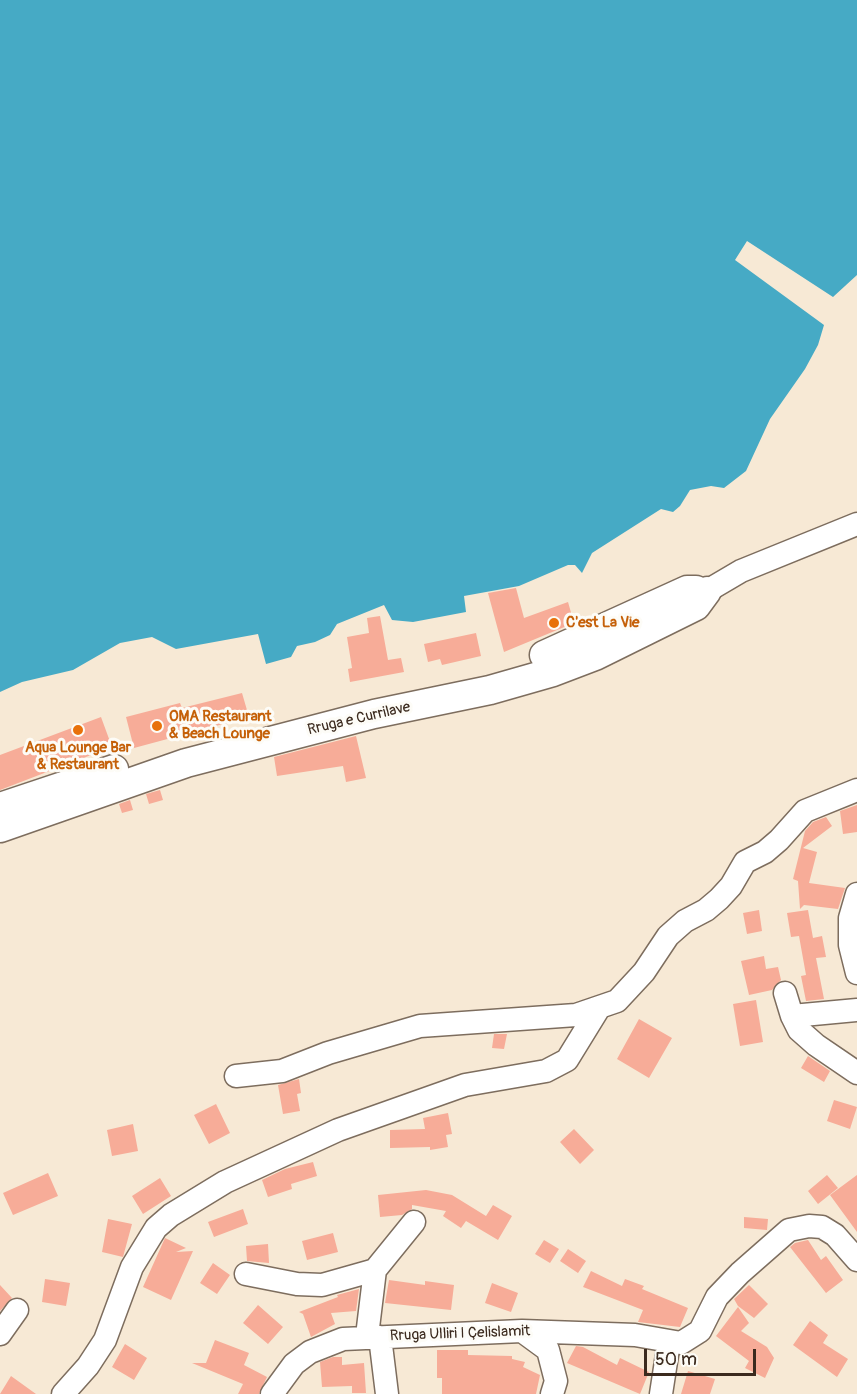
<!DOCTYPE html>
<meta charset="utf-8">
<style>
body{margin:0}
#map{position:relative;width:857px;height:1394px;overflow:hidden;background:#f7e9d5;font-family:Pangolin,sans-serif}
canvas{display:block}
.scale{position:absolute;left:644px;top:1349px;width:112px;height:27px;box-sizing:border-box;border:3px solid #3b2a1e;border-top:0;padding-left:8px;font-size:18px;line-height:21px;white-space:nowrap;color:#3b2a1e;-webkit-text-stroke:4px #fdfcf7;paint-order:stroke}
</style>
<div id="map">
<canvas width="857" height="1394"></canvas>
<div class="scale">50 m</div>
</div>
<script>
const c = document.querySelector('canvas').getContext('2d');
c.lineJoin = 'round';
function fillPath(path, color) { c.fillStyle = color; c.fill(path, 'evenodd'); }
const poly = rows => new Path2D(rows.map(r => 'M' + r).join(''));
function strokePath(path, color, width, dash) { c.strokeStyle = color; c.lineWidth = width; c.lineCap = dash ? 'butt' : 'round'; c.setLineDash(dash || []); c.stroke(path); }
function label(font, color, halo, rows, align = 'center') {
  c.font = font + ' Pangolin,sans-serif'; c.lineWidth = 6; c.setLineDash([]); c.textBaseline = 'middle'; c.strokeStyle = halo; c.fillStyle = color; for (const [text, x, y, turn = 0] of rows) {
    c.save(); c.translate(x, y); c.rotate((+turn || 0) * Math.PI / 180); c.textAlign = isNaN(turn) ? turn : align; if (halo) c.strokeText(text, 0, 0); c.fillText(text, 0, 0); c.restore();
  }
}
fillPath(poly([
 [0,0,857,0,857,275,833,297,747,241,735,260,824,325,818,345,805,369,770,419,746,471,724,488,711,486,690,490,680,506,673,512,661,509,592,553,582,573,575,565,568,565,519,586,464,596,466,612,413,622,392,620,384,605,337,624,330,635,315,642,297,646,291,657,266,664,258,634,176,649,152,637,120,643,73,670,22,682,0,692]
]), '#46aac5');
fillPath(poly([
 [516,588,524,618,568,602,574,623,504,652,488,593],
 [380,616,388,660,401,658,404,672,350,682,348,669,352,668,347,637,369,633,367,618],
 [476,633,481,656,442,665,440,659,428,662,424,644],
 [242,693,249,717,134,748,126,717,180,703,182,708],
 [101,717,112,747,0,790,0,755],
 [356,736,366,778,346,782,343,766,277,776,274,757],
 [160,790,163,800,149,804,146,794],
 [130,800,133,810,122,813,119,804],
 [857,805,857,832,843,834,840,811],
 [826,817,832,826,803,848,817,852,809,883,845,888,838,909,804,905,800,909,798,881,793,879,805,831,813,822],
 [759,910,762,931,747,934,743,913],
 [808,910,813,938,822,936,826,957,816,958,824,999,806,1001,801,976,806,975,799,936,791,937,787,913],
 [764,956,766,969,778,967,781,980,772,990,749,995,741,961],
 [756,1000,763,1042,740,1046,733,1004],
 [639,1019,672,1038,649,1078,617,1059],
 [494,1034,507,1034,504,1049,492,1048],
 [808,1056,830,1071,824,1082,801,1068],
 [299,1079,301,1093,297,1094,300,1111,283,1114,278,1085],
 [834,1100,857,1107,850,1129,827,1121],
 [216,1104,230,1133,209,1144,194,1115],
 [448,1113,452,1134,446,1135,448,1147,430,1150,430,1147,390,1148,390,1130,425,1129,423,1118],
 [133,1124,138,1151,112,1156,107,1130],
 [574,1129,594,1150,580,1164,560,1142],
 [313,1162,317,1176,291,1184,292,1189,268,1197,262,1180,285,1169],
 [48,1173,58,1196,13,1215,3,1193],
 [827,1175,838,1188,818,1204,808,1191],
 [857,1175,857,1232,830,1195],
 [160,1178,171,1196,143,1214,132,1196],
 [426,1190,452,1195,486,1216,493,1205,512,1216,498,1240,466,1221,461,1228,443,1216,446,1211,412,1205,412,1209,402,1215,380,1217,378,1195],
 [243,1209,248,1224,214,1237,208,1222],
 [744,1217,768,1219,767,1230,744,1228],
 [108,1219,132,1224,123,1257,102,1252],
 [333,1233,338,1252,307,1260,302,1241],
 [165,1238,186,1248,176,1252,193,1251,171,1300,143,1287],
 [544,1240,559,1249,550,1263,535,1254],
 [808,1240,821,1260,826,1256,843,1280,826,1293,790,1247,795,1243],
 [268,1244,269,1263,247,1261,246,1246],
 [568,1249,586,1261,578,1273,560,1261],
 [213,1263,230,1275,217,1294,200,1283],
 [591,1271,622,1286,625,1279,644,1286,642,1289,688,1308,680,1327,638,1322,643,1310,583,1287],
 [45,1279,70,1283,66,1306,42,1302],
 [389,1280,425,1285,425,1281,454,1285,451,1310,385,1303],
 [492,1283,518,1293,511,1312,485,1303],
 [0,1285,12,1298,0,1311],
 [749,1285,768,1304,754,1318,738,1306,734,1299],
 [359,1289,356,1311,331,1313,335,1324,311,1337,303,1314,299,1312,338,1297,337,1295],
 [258,1305,283,1327,268,1344,243,1323],
 [738,1307,749,1323,741,1331,767,1347,774,1358,765,1378,745,1368,749,1361,716,1336],
 [810,1321,828,1335,823,1343,848,1359,837,1377,793,1345],
 [215,1340,249,1353,244,1365,267,1377,259,1394,238,1394,243,1384,192,1363,206,1363],
 [125,1344,147,1358,134,1380,112,1367],
 [576,1346,583,1347,617,1365,620,1358,649,1372,640,1394,567,1363],
 [437,1350,468,1350,468,1355,512,1356,512,1359,525,1362,523,1367,540,1375,536,1394,442,1394,442,1378,437,1378],
 [333,1357,342,1357,342,1365,364,1363,366,1393,352,1393,352,1386,322,1387,320,1362],
 [688,1371,715,1379,710,1394,681,1394],
 [11,1376,36,1394,0,1394]
]), '#f7ac98');
const minor = poly([
 [707,591,741,571,857,524],
 [857,894,850,918,850,945,857,973],
 [785,993,792,1016],
 [857,1010,792,1016,799,1030,816,1045,857,1073],
 [236,1076,282,1071,328,1053,420,1026,576,1015,617,1001,644,972,668,936,685,921,706,910,719,899,731,886,745,862,765,852,779,840,805,811,857,790],
 [246,1274,297,1284,322,1285,375,1270],
 [522,1331,548,1350,556,1381,552,1394],
 [0,1334,17,1310],
 [367,1336,375,1270,414,1222],
 [380,1337,387,1394],
 [63,1394,88,1366,105,1340,132,1267,156,1228,171,1215,225,1182,338,1130,465,1085,546,1071,567,1060,599,1008],
 [272,1394,294,1364,310,1352,343,1339,522,1331,635,1335,681,1343,700,1331,717,1297,740,1273,789,1230,809,1226,822,1227,835,1235,857,1260],
 [661,1394,669,1342]
]);
const major = poly([
 [544,655,687,590,696,590],
 [0,807,114,769],
 [0,828,186,763,374,714,490,690,553,672,595,656,696,606,707,591]
]);
strokePath(minor, '#7d6d5e', 25);
strokePath(major, '#7d6d5e', 31);
strokePath(minor, '#fff', 22);
strokePath(major, '#fff', 28);
for (const [x, y, r, color] of [
 [554,623,6,"#e8710a"],
 [157,726,6,"#e8710a"],
 [78,730,6,"#e8710a"]
]) { const dot = new Path2D(); dot.arc(x, y, r, 0, 2 * Math.PI); c.fillStyle = color; c.fill(dot); strokePath(dot, '#fdfcf7', 2); }
label('bold 15px', '#c56008', '#fdfcf7', [
 ["C'est La Vie",566,623],
 ["OMA Restaurant",169,717],
 ["& Beach Lounge",169,734],
 ["Aqua Lounge Bar",78,748,"center"],
 ["& Restaurant",78,765,"center"]
], 'left');
label('15px', '#3b2a1e', '#fdfcf7', [
 ["Rruga e Currilave",359,719,-13],
 ["Rruga Ulliri I Çelislamit",460,1334,-2]
]);
</script>
